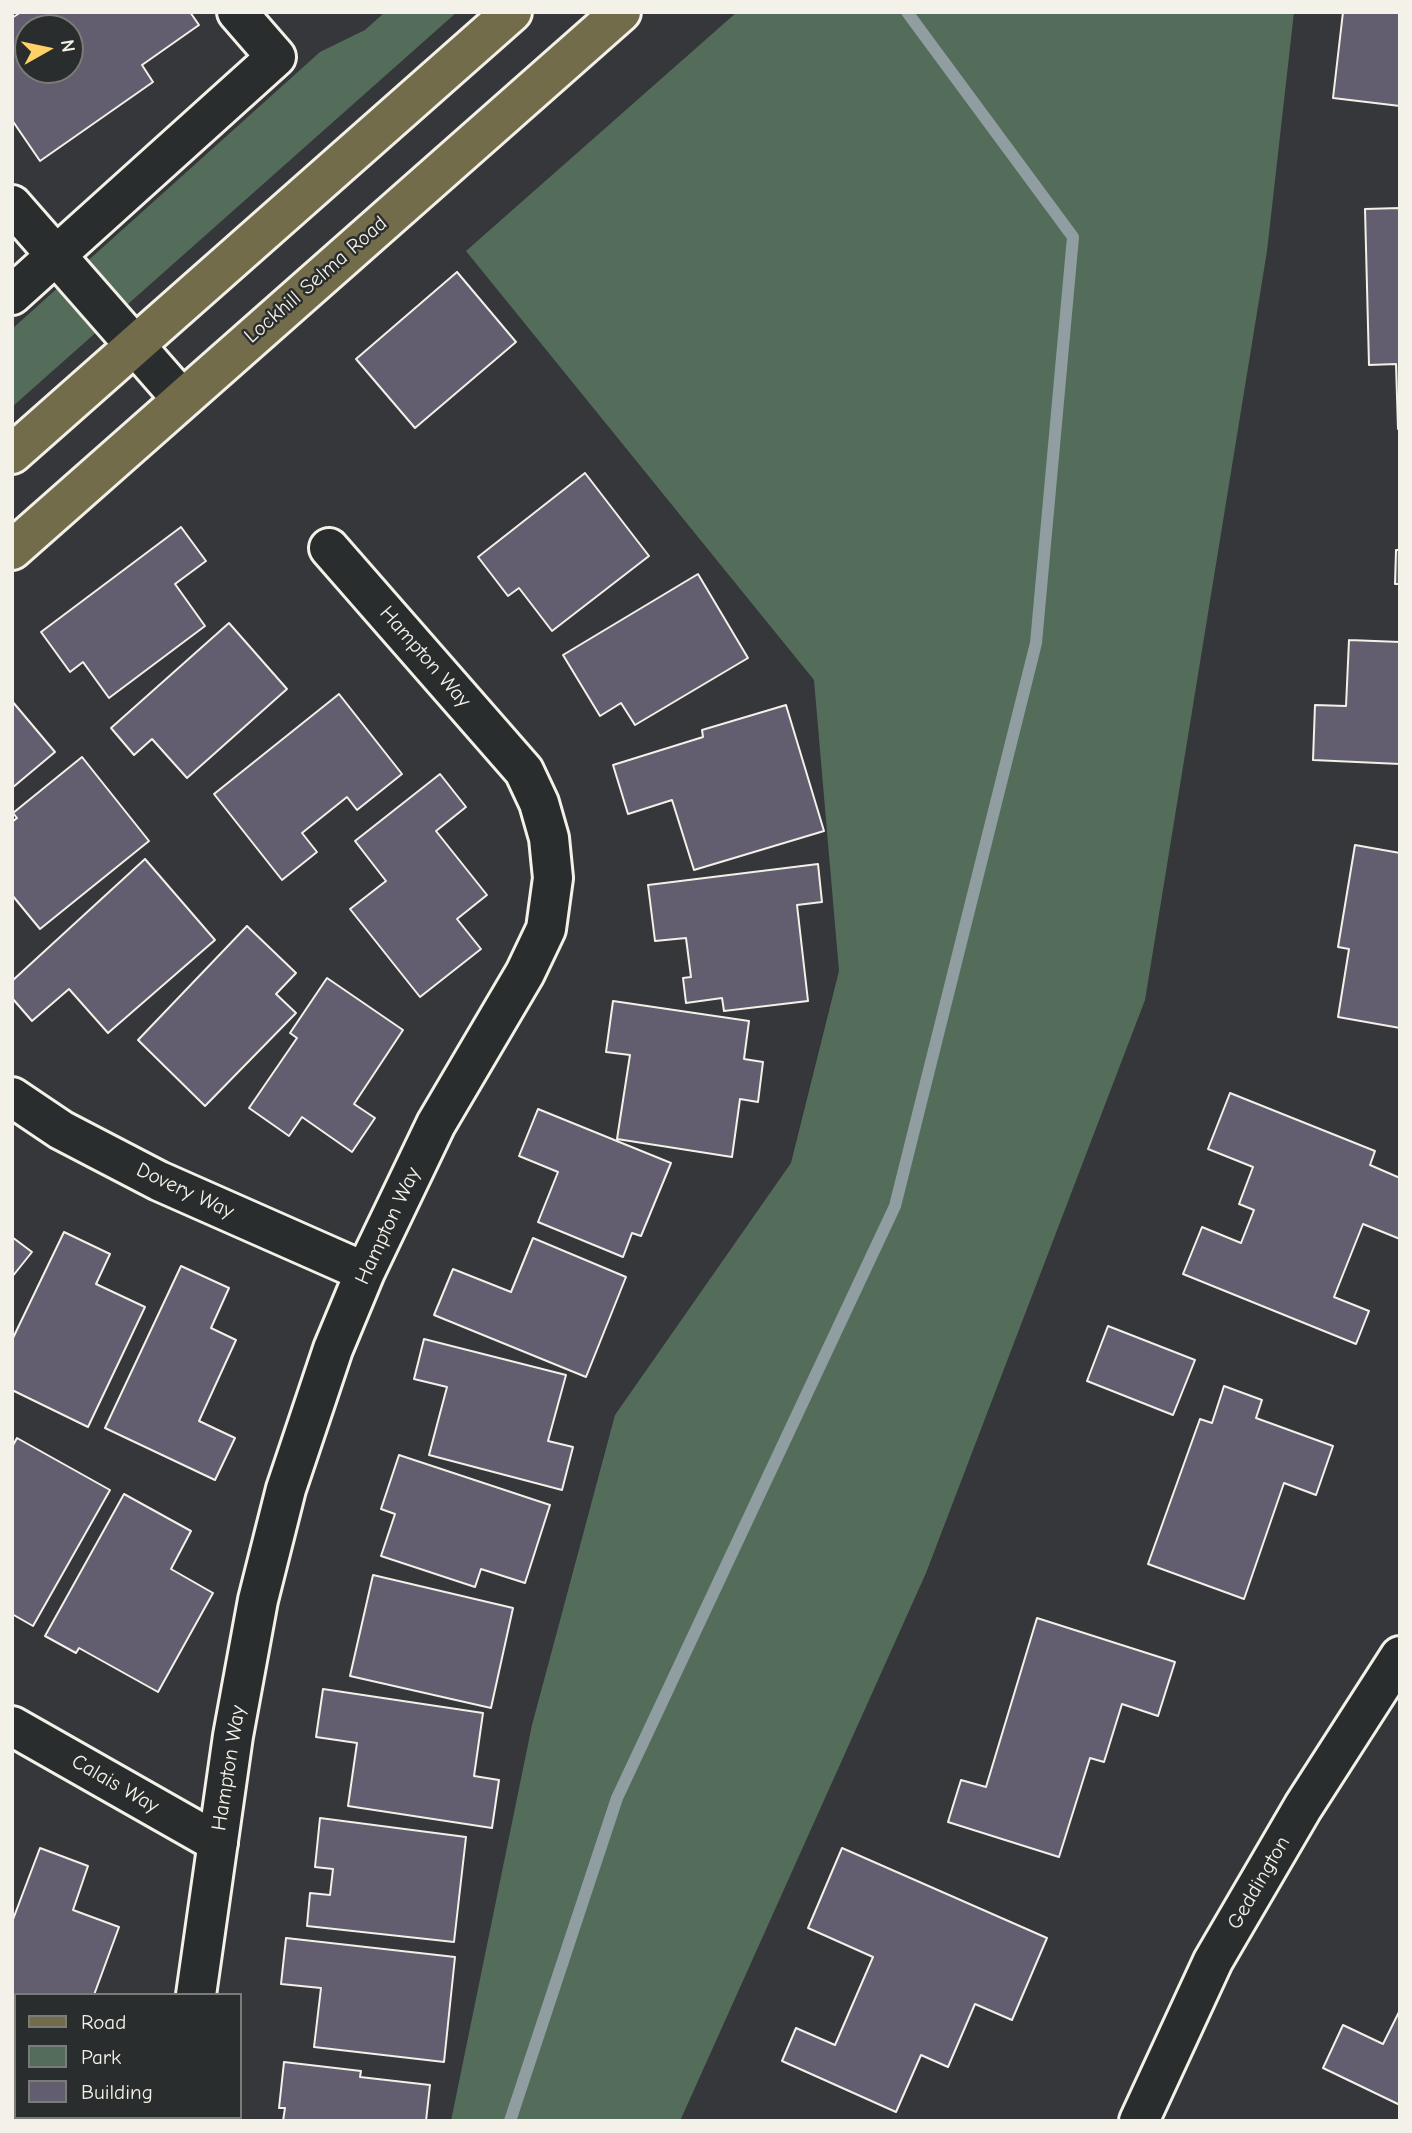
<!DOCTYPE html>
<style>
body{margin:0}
#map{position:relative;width:1412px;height:2133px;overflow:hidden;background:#35373b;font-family:"Comic Neue",sans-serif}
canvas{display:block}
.frame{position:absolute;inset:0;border:14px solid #f4f1e8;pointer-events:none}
.legend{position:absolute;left:14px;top:1993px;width:228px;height:126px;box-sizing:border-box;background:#2a2d2e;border:2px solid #7b7b78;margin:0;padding:9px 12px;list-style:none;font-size:21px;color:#f4f1e8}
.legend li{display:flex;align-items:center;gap:14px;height:35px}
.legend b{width:35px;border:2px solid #7b7b78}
.north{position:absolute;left:14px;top:14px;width:70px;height:70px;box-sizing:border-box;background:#2a2d2e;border:2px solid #7b7b78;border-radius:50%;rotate:81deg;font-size:19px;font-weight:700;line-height:28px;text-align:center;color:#f4f1e8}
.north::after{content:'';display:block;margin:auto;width:24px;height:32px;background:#ffd166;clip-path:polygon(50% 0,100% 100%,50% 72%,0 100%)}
</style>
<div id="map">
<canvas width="1412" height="2133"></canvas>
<div class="frame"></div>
<ul class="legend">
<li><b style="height:9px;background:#736c4b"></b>Road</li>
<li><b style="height:19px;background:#546d5a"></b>Park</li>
<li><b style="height:19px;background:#625e70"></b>Building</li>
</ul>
<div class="north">N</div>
</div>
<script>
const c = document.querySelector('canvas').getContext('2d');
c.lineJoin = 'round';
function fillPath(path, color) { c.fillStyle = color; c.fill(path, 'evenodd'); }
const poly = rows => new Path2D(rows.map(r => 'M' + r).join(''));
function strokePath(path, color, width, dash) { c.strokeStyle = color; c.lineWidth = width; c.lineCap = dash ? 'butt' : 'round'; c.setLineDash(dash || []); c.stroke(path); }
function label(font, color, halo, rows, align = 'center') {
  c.font = font + ' "Comic Neue",sans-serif'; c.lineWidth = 5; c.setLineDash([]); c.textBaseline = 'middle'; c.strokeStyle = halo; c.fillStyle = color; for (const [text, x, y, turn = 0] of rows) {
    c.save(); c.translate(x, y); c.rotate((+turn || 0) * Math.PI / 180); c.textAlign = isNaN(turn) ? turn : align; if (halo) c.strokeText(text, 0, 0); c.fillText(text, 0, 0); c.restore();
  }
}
fillPath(poly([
 [385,12,457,12,12,407,12,329,320,52,365,30],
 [737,12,1294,12,1267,251,1145,1000,926,1573,680,2121,451,2121,532,1725,615,1415,791,1163,839,971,814,680,466,251]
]), '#546d5a');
strokePath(poly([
 [510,2121,617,1798,895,1206,1036,643,1073,237,907,12]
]), '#909ea1', 12);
const building = poly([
 [21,12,190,12,199,25,142,65,153,82,40,161,12,120,12,18,21,12],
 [28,28,70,28,70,70,28,70,28,28],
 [1343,12,1400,12,1400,106,1333,98,1343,12],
 [1400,208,1400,429,1398,429,1396,364,1369,365,1365,209,1400,208],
 [457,272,516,342,415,428,356,359,457,272],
 [585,473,649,556,552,631,519,588,508,596,478,557,585,473],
 [181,527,206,561,175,584,205,626,109,698,83,662,70,672,41,632,181,527],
 [1396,550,1400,550,1400,584,1395,584,1396,550],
 [698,574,748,658,635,725,621,703,600,716,563,655,698,574],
 [229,623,287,689,187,778,152,739,134,755,111,728,229,623],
 [1349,640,1400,642,1400,764,1313,760,1315,705,1346,706,1349,640],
 [339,694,402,774,357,810,347,797,302,833,317,852,282,880,214,794,339,694],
 [12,701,55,752,12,788,12,701],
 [786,705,824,831,694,870,672,800,628,814,613,765,703,737,702,730,786,705],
 [82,757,149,841,40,929,12,895,12,822,17,818,13,813,82,757],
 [440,774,466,807,436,831,487,895,457,919,481,949,420,997,350,909,386,881,355,841,440,774],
 [1355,845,1400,853,1400,1028,1338,1017,1349,949,1338,947,1355,845],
 [145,859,215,940,108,1033,69,989,32,1021,12,998,12,981,145,859],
 [818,864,822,902,797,905,808,1001,724,1011,722,998,686,1003,683,978,691,977,686,938,655,941,648,885,818,864],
 [247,926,296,973,276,994,296,1013,205,1106,138,1040,247,926],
 [327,978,403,1030,354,1104,375,1118,352,1152,302,1117,289,1136,249,1108,297,1038,290,1033,327,978],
 [613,1001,749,1021,744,1059,763,1062,758,1102,740,1099,732,1157,617,1139,630,1055,606,1052,613,1001],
 [1230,1093,1375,1151,1370,1165,1400,1178,1400,1239,1363,1224,1334,1297,1369,1311,1356,1344,1183,1274,1202,1227,1241,1243,1254,1210,1239,1204,1253,1167,1208,1149,1230,1093],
 [538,1109,671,1163,641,1236,632,1233,623,1257,538,1222,558,1172,519,1156,538,1109],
 [64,1232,110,1254,96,1284,145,1307,88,1427,12,1390,12,1340,64,1232],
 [12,1237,32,1252,12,1277,12,1237],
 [533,1238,626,1277,586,1377,434,1315,453,1269,511,1292,533,1238],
 [181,1266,229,1288,211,1328,236,1340,199,1421,235,1438,215,1480,105,1428,181,1266],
 [1108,1326,1195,1360,1173,1415,1087,1381,1108,1326],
 [424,1339,566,1375,548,1441,573,1447,562,1490,429,1455,447,1387,414,1379,424,1339],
 [1224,1386,1262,1400,1256,1418,1333,1446,1316,1495,1284,1483,1244,1599,1148,1564,1200,1419,1212,1423,1224,1386],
 [17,1438,110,1490,33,1626,12,1614,12,1447,17,1438],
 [399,1455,550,1505,525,1583,481,1569,475,1587,381,1556,395,1514,381,1509,399,1455],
 [124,1494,191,1531,171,1569,213,1593,158,1692,79,1648,76,1653,45,1636,124,1494],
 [373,1575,513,1608,491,1708,350,1676,373,1575],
 [1037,1618,1175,1662,1158,1716,1122,1704,1104,1762,1090,1758,1059,1857,948,1822,961,1780,986,1787,1037,1618],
 [323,1689,483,1713,474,1776,499,1780,492,1828,348,1806,357,1743,316,1737,323,1689],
 [320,1818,466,1837,454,1942,307,1926,310,1893,330,1895,333,1869,315,1867,320,1818],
 [40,1848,88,1866,73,1910,119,1927,94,1995,16,1995,16,2050,12,2049,12,1922,40,1848],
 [842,1848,1047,1938,1012,2020,975,2004,948,2067,921,2055,896,2112,782,2061,796,2028,835,2045,873,1957,808,1928,842,1848],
 [286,1938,455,1957,444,2062,314,2047,321,1988,281,1984,286,1938],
 [1400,2010,1400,2105,1323,2068,1343,2025,1383,2044,1400,2010],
 [284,2062,361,2071,360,2077,430,2085,426,2121,283,2121,285,2108,279,2108,284,2062]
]);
fillPath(building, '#625e70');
strokePath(building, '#f4f1e8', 2);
const minor = poly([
 [12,205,181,398],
 [12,295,276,57,237,12],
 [12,1097,61,1130,159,1181,365,1272],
 [12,1726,218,1843],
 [196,1995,233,1736,258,1600,286,1489,333,1349,365,1272,436,1124,525,973,546,929,553,878,549,838,539,803,524,771,329,548],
 [159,2121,160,2117],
 [1139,2121,1213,1961,1303,1807,1400,1656]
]);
const major = poly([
 [12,454,512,12],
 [12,550,621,12]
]);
strokePath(minor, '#f4f1e8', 44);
strokePath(major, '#f4f1e8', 44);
strokePath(minor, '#2a2d2e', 38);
strokePath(major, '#736c4b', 38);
label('21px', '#f4f1e8', '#2a2d2e', [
 ["Lockhill Selma Road",316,280,-41],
 ["Hampton Way",425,657,49],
 ["Dovery Way",185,1191,25],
 ["Hampton Way",388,1226,-65],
 ["Hampton Way",229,1768,-81],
 ["Calais Way",115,1784,30],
 ["Geddington",1259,1883,-60]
]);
</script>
